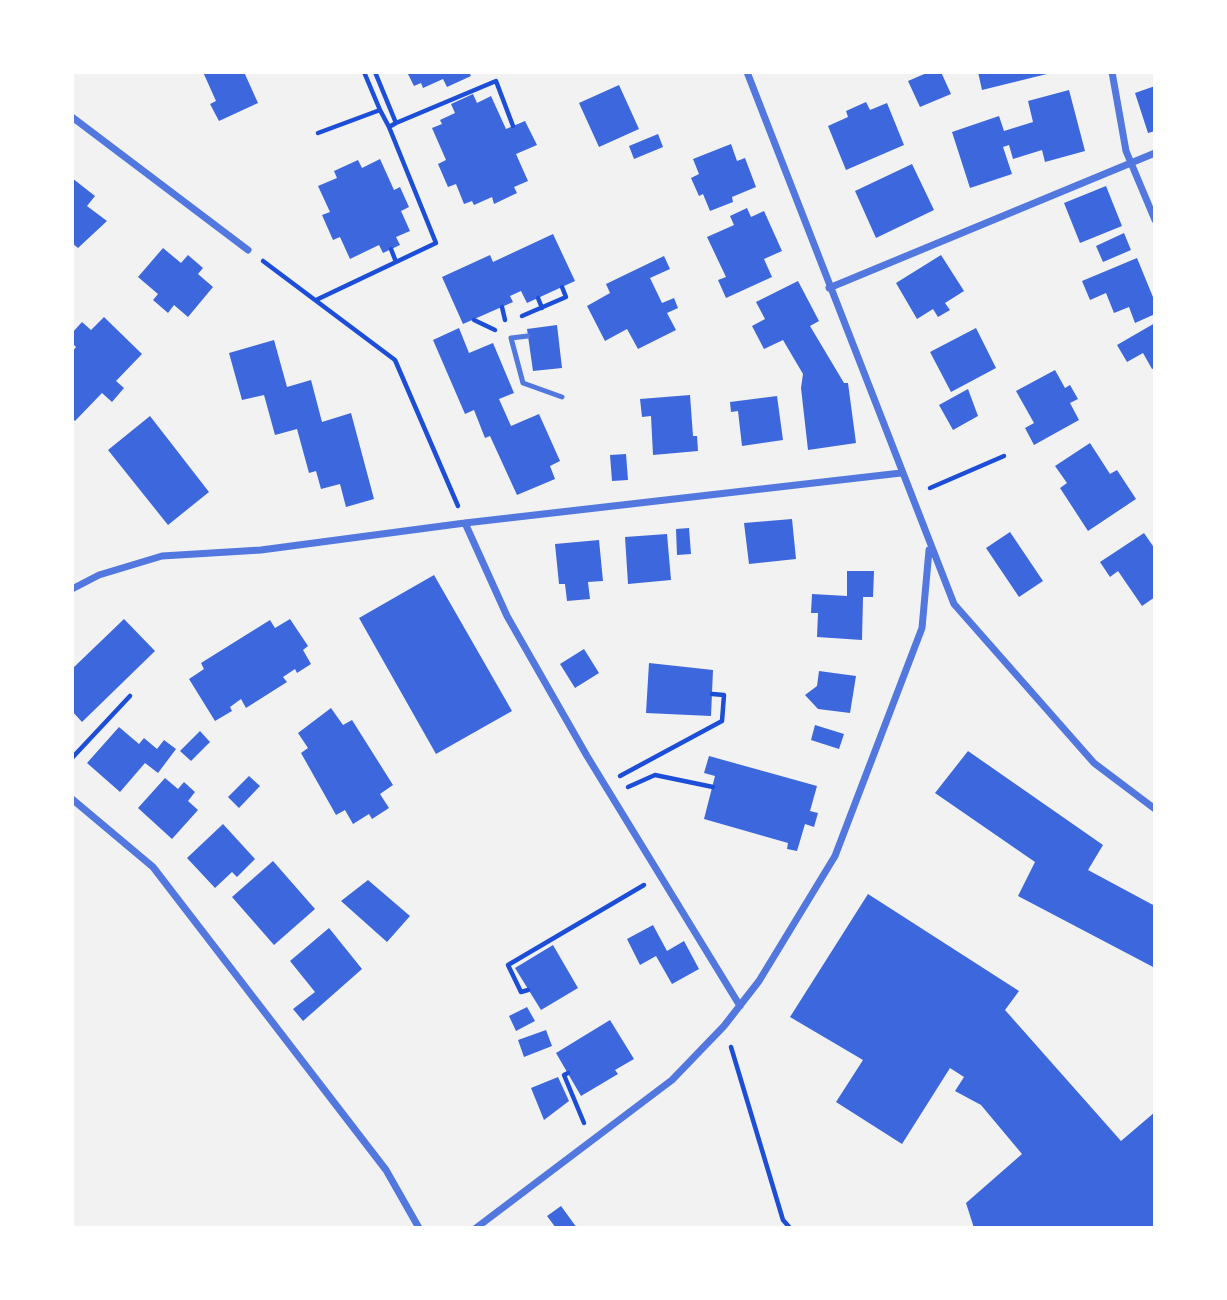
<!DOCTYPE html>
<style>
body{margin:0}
#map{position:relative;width:1227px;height:1300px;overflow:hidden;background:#f2f2f2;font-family:"Archivo Narrow",sans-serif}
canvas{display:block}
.frame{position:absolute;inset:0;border:74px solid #fff;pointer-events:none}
</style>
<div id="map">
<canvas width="1227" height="1300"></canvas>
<div class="frame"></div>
</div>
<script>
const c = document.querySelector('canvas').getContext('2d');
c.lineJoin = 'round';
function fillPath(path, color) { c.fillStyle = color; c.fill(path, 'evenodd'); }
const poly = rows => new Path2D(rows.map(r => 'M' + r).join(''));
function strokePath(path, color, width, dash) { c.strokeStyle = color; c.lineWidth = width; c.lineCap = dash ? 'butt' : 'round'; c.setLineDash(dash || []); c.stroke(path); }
fillPath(poly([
 [203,72,244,72,258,103,219,121,210,104,216,101],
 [407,72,469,72,471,76,447,87,443,79,423,88,421,83,414,86],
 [929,72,941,72,951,94,920,107,908,81],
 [978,72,1051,72,1051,73,982,90],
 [619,85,639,129,599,147,579,103],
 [1155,86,1155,131,1148,133,1135,93],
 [1069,90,1085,151,1045,162,1042,150,1013,159,1009,145,1003,147,1012,174,970,188,952,132,999,116,1004,131,1033,122,1028,101],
 [473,94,477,103,491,96,506,129,525,121,537,145,516,154,528,181,514,187,517,193,494,204,492,197,474,205,472,201,464,204,456,184,448,187,438,164,446,160,432,128,442,124,440,120,455,113,451,104],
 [866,102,870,110,887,103,904,145,846,170,828,126,848,117,846,111],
 [658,134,663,147,634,159,629,146],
 [731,144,737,161,745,158,756,187,732,197,733,202,710,211,703,194,699,196,691,178,699,174,693,159],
 [380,159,394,190,400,187,409,207,401,211,410,231,396,237,400,245,383,253,379,245,350,259,340,237,333,240,322,215,330,212,318,186,337,178,334,171,358,160,362,168],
 [912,164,934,210,876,238,855,191],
 [72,178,95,196,87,206,107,221,78,248,72,243],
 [1106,186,1122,226,1080,243,1064,203],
 [747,208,751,217,764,211,782,251,764,259,772,277,726,298,718,280,726,277,707,237,734,225,730,216],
 [1124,233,1131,250,1103,262,1096,246],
 [553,234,575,281,527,303,521,291,510,296,513,302,463,324,442,277,490,255,493,262],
 [163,248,181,263,188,255,203,268,198,274,213,287,188,317,174,305,168,313,153,300,158,294,138,277],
 [941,255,964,291,945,303,950,310,938,317,933,309,917,319,896,283],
 [664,256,670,269,650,278,662,303,674,298,678,308,667,313,676,330,638,349,627,329,605,341,587,306,610,293,606,284],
 [1137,258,1155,302,1155,314,1135,323,1129,307,1114,313,1106,293,1090,300,1082,281],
 [798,281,819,321,810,326,844,383,848,383,856,443,808,450,801,388,803,374,783,340,764,349,752,326,765,319,756,302],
 [104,317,142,354,116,381,124,388,112,402,102,393,75,421,72,418,72,352,76,347,72,343,72,333,82,322,91,330],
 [1155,323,1155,368,1152,369,1143,353,1127,362,1117,345],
 [557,325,562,368,533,371,527,329],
 [459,328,469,353,493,343,514,393,499,399,511,426,539,414,560,461,550,466,555,479,517,495,490,436,485,438,474,410,465,414,433,340],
 [976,328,996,368,951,392,930,352],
 [274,340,287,387,311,380,322,422,351,413,374,499,346,507,340,484,321,489,316,471,309,473,297,429,275,435,264,395,242,400,229,353],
 [1055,370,1065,388,1070,385,1078,399,1070,403,1079,420,1034,445,1025,428,1034,423,1016,391],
 [968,389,978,416,953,430,939,405],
 [690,395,693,436,697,436,698,451,653,455,651,416,642,417,640,399],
 [777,396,783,440,742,446,738,411,731,412,730,402],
 [150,416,209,492,168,525,108,450],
 [1090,443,1110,474,1117,470,1136,499,1088,531,1060,488,1067,483,1055,466],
 [626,454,628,480,612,481,610,455],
 [792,519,796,559,749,564,744,523],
 [689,528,691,554,677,555,676,529],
 [1010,532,1043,581,1019,597,986,548],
 [1144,533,1155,549,1155,597,1142,606,1118,571,1110,577,1100,562],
 [667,534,671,580,628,584,625,537],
 [599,540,603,581,588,582,590,599,567,601,565,584,559,584,555,544],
 [847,571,874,571,873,597,863,597,862,640,817,637,818,613,811,613,812,594,847,596],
 [434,575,512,711,436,754,359,618],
 [124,619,155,651,82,722,72,711,72,669],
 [290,619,308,646,303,650,311,664,297,673,295,669,283,677,287,682,246,708,241,699,230,707,232,711,215,721,189,679,204,669,201,663,270,620,275,628],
 [584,649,599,673,575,688,560,664],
 [649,663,713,670,711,716,646,713],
 [819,671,856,676,850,713,818,709,805,695,817,686],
 [331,708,343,725,352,720,393,785,380,794,389,808,372,819,369,814,353,824,345,810,336,815,301,753,308,748,298,733],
 [815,725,844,734,839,749,811,740],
 [119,727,139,744,144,738,157,749,164,740,176,749,158,773,145,763,120,792,87,763],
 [200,731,210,742,191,761,180,751],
 [968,751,1103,845,1088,870,1155,906,1155,968,1018,896,1035,862,935,793],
 [709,756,817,786,810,811,818,813,814,827,805,824,797,851,787,849,788,843,704,819,715,776,704,773],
 [249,776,260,786,239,808,228,797],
 [165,778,178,789,184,782,195,792,188,801,198,810,172,839,138,808],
 [223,824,255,859,237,877,232,872,215,888,187,858],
 [273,861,315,909,274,945,232,897],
 [368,880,410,916,387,942,341,901],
 [868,894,1019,991,1005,1010,1121,1141,1155,1112,1155,1228,974,1228,966,1203,1022,1154,981,1105,955,1091,964,1077,950,1068,902,1144,836,1102,863,1060,790,1017],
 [653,925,667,951,684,941,699,969,672,984,656,956,640,965,627,939],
 [329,928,362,969,303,1021,293,1009,315,992,290,961],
 [553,945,578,988,541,1010,515,968],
 [527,1007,535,1021,516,1031,509,1016],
 [610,1020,634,1059,615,1070,618,1074,581,1096,556,1053],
 [546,1030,552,1046,524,1057,518,1040],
 [558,1077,569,1101,544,1120,531,1088],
 [561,1206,577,1228,556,1228,547,1216]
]), '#3d67dc');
strokePath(poly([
 [380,110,389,127],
 [396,123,496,81,513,126],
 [318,133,380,110,364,72],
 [391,249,396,262],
 [263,261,395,360,458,506],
 [538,298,542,308],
 [316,300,436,243,389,127,396,123,375,72],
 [502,307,505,320],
 [522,316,566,297,562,287],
 [474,320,495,330],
 [930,488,1004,456],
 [72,758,130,696],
 [620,776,722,721,724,695,712,694],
 [628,787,655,775,713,787],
 [528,990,521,992,508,965,644,885],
 [731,1047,783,1220,790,1228],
 [568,1073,564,1075,584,1123]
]), '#1d4ed8', 4.5);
strokePath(poly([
 [528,336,511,338,523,383,562,397]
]), '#5277de', 5);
strokePath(poly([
 [747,72,954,604,1094,763,1155,809],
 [1112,72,1126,151,1155,220],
 [72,117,248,250],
 [829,288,1155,153],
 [465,523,507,616,587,756,740,1006],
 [72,589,99,575,162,556,261,550,465,523,901,473],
 [72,799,153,867,386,1170,419,1228],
 [476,1228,672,1080,724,1026,759,981,835,856,922,628,929,550]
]), '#5277de', 7);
</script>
